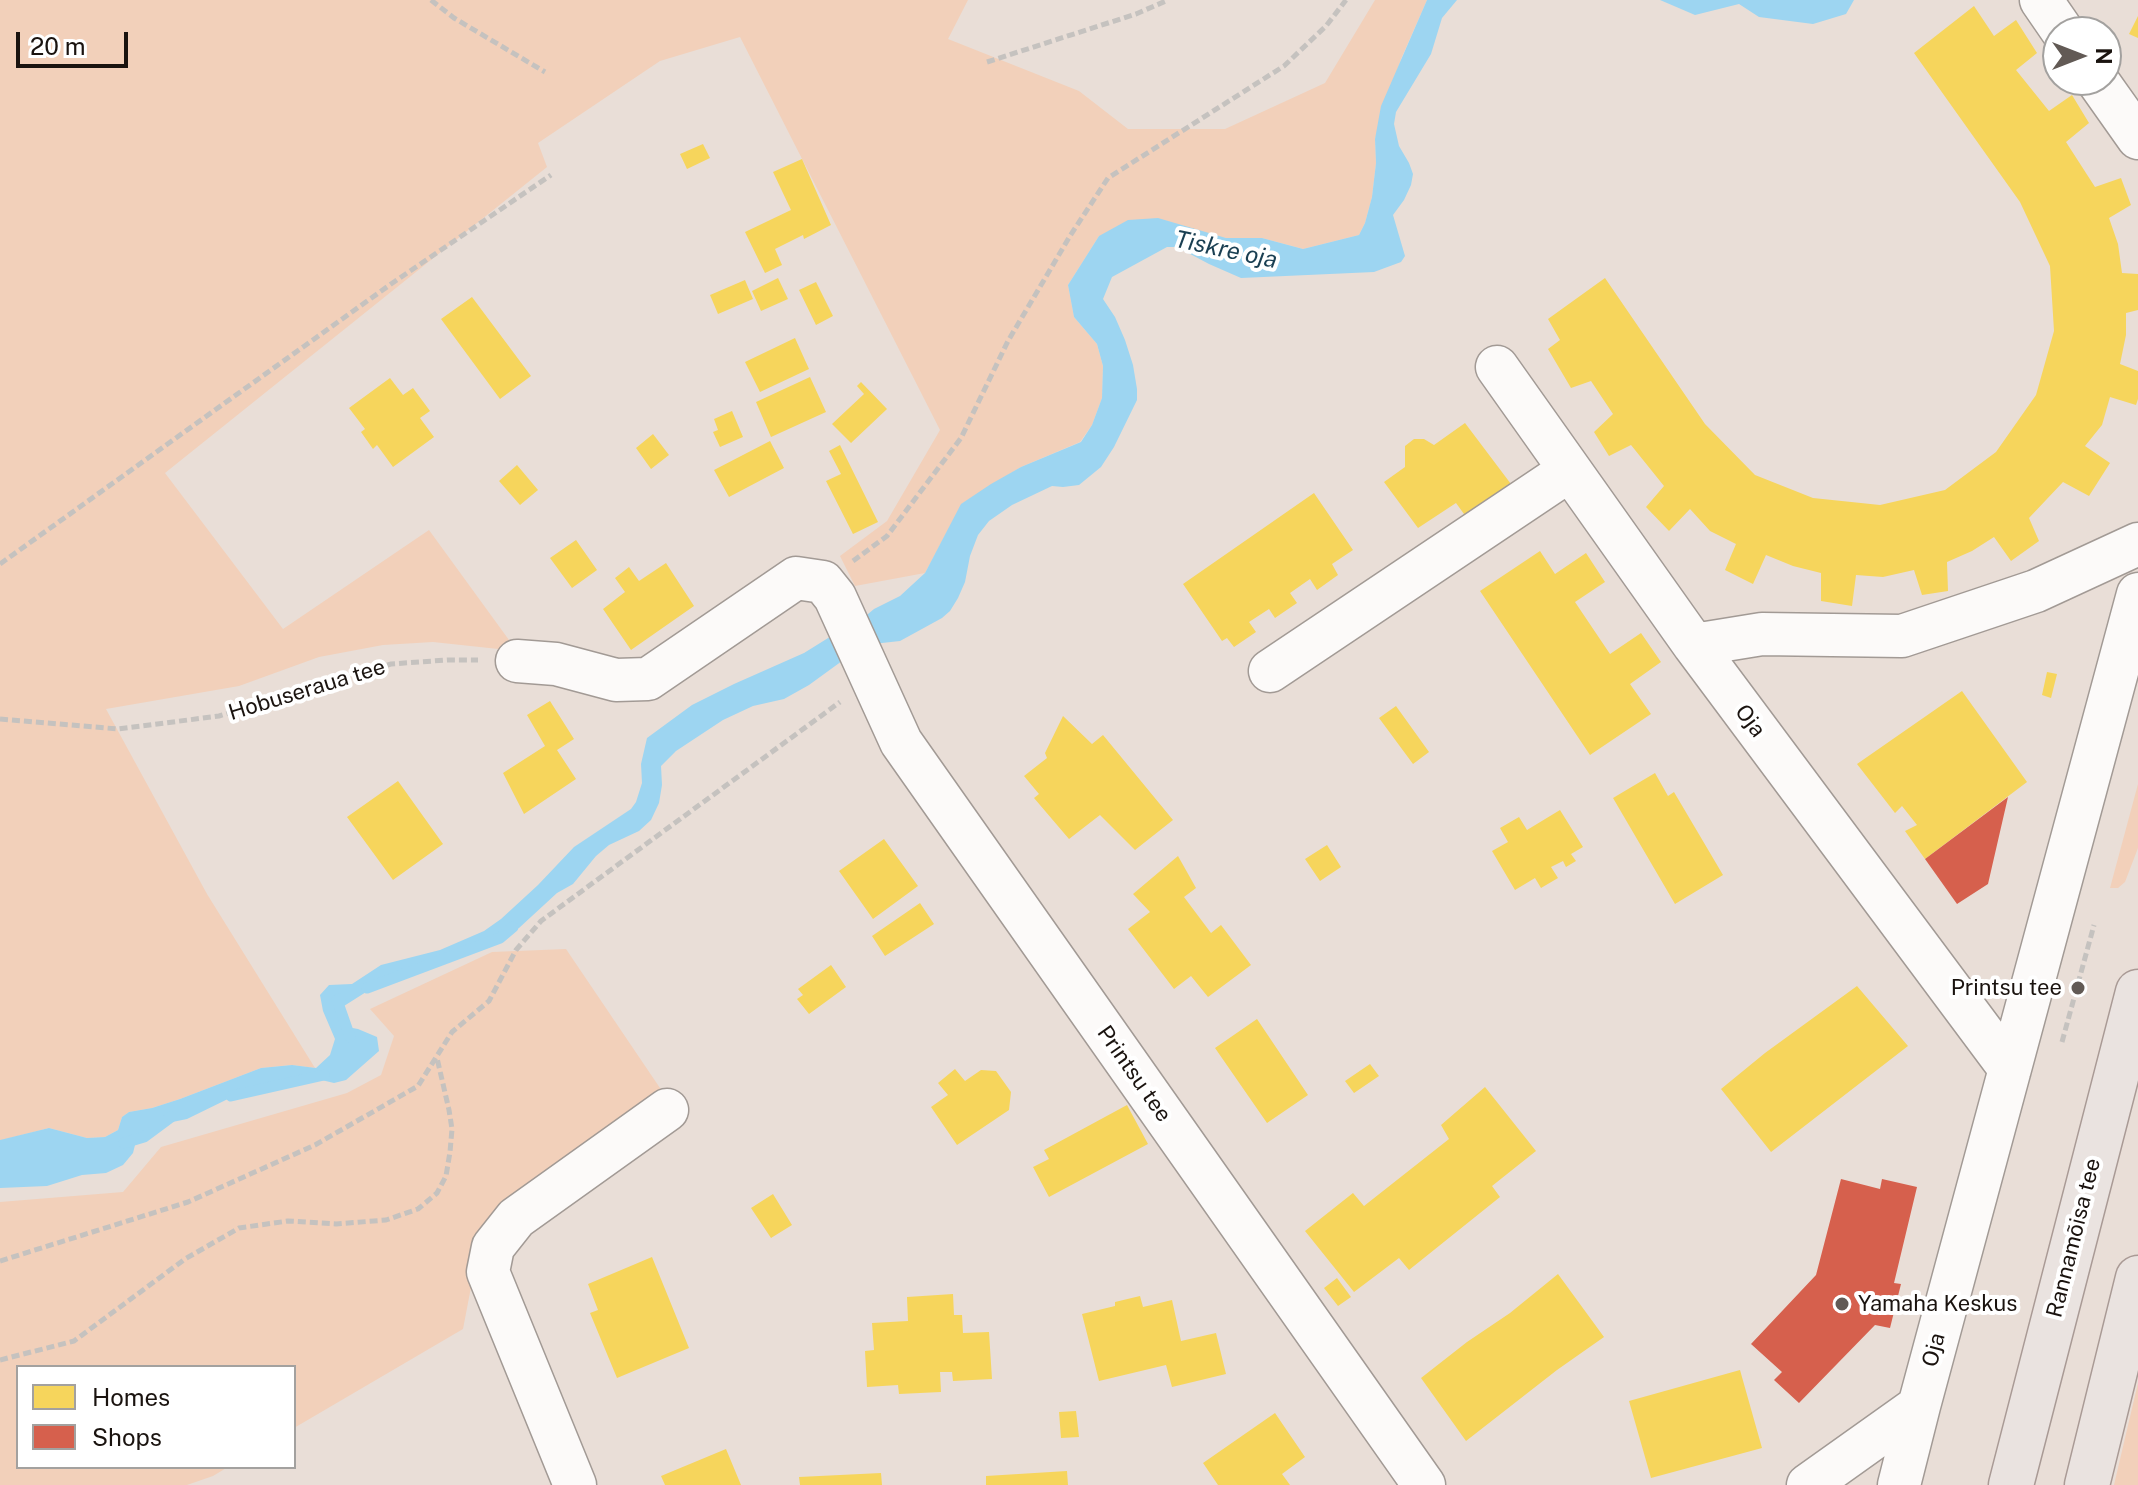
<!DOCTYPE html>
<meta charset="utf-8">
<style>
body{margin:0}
#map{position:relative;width:2138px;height:1485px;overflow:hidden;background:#e9ded7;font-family:"Public Sans",sans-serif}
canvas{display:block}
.legend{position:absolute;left:16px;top:1365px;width:280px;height:104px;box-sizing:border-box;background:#fff;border:2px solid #a3a19f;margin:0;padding:10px 14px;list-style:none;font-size:24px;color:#1a130f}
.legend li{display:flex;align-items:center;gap:16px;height:40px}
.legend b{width:40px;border:2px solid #a3a19f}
.north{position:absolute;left:2042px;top:16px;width:80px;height:80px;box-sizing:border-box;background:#fff;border:2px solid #a3a19f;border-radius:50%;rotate:90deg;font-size:22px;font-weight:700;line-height:32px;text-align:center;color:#1a130f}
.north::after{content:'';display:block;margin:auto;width:28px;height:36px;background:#625a55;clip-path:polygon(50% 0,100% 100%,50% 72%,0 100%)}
.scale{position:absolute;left:16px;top:32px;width:112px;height:36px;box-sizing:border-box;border:4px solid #1a130f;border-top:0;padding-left:10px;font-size:24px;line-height:28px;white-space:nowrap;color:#1a130f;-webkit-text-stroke:6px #fff;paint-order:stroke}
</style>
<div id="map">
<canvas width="2138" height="1485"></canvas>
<ul class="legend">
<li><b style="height:22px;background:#f6d55c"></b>Homes</li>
<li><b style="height:22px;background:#d6604d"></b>Shops</li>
</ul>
<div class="north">N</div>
<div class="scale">20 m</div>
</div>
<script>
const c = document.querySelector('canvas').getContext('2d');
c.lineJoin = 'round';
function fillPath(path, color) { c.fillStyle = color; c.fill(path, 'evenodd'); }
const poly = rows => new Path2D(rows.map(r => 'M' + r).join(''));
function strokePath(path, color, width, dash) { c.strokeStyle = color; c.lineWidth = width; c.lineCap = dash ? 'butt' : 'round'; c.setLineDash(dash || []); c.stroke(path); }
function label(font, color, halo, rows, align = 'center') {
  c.font = font + ' "Public Sans",sans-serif'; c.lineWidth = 8; c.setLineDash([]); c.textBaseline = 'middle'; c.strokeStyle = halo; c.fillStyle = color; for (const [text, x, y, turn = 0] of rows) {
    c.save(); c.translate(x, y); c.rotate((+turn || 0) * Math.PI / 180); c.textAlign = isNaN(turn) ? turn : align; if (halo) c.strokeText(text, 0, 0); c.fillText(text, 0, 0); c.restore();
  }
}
fillPath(poly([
 [0,0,968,0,948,39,1079,91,1128,129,1225,129,1325,83,1375,0,1427,0,1401,59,1375,139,1376,163,1372,197,1365,223,1359,235,1303,249,1262,238,1226,238,1207,234,1099,236,1068,285,1074,317,1097,344,1103,366,1102,398,1092,425,1080,442,1021,467,962,504,925,573,855,586,840,556,887,521,940,430,740,37,660,61,538,143,547,167,165,473,283,629,429,530,517,651,433,642,383,645,319,657,239,686,106,709,207,894,315,1068,292,1065,261,1068,180,1099,152,1108,129,1112,122,1117,118,1130,105,1137,87,1138,49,1128,2,1140,0,1140],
 [2138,784,2138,848,2125,882,2118,888,2110,888],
 [566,949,662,1091,481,1235,463,1329,294,1428,294,1367,18,1367,18,1467,228,1467,213,1476,187,1485,0,1485,0,1202,123,1192,161,1147,347,1093,381,1075,394,1036,370,1009,492,952],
 [2138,1383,2138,1485,2114,1485]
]), '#f2d0ba');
fillPath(poly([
 [1427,0,1457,0,1442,18,1431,54,1396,112,1394,124,1399,146,1409,163,1413,174,1411,185,1404,200,1393,215,1405,256,1401,262,1374,272,1241,278,1209,264,1177,247,1167,247,1112,277,1103,299,1115,317,1125,340,1133,365,1137,389,1137,400,1114,447,1101,467,1079,485,1063,487,1052,486,1012,505,989,521,978,535,970,556,965,582,958,598,950,611,942,618,900,641,864,645,809,685,784,699,753,706,723,720,676,751,661,766,662,785,659,803,651,820,639,831,609,845,596,856,573,884,557,893,519,928,496,940,450,956,416,965,385,980,344,1006,339,1014,341,1021,347,1027,358,1029,377,1037,379,1051,346,1080,334,1083,309,1077,234,1096,187,1119,153,1126,141,1133,137,1137,133,1153,123,1165,106,1173,82,1175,47,1186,0,1188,0,1140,49,1128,87,1138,105,1137,118,1130,122,1117,129,1112,152,1108,180,1099,261,1068,292,1065,316,1068,330,1055,335,1039,323,1011,320,995,329,985,352,984,381,965,440,950,484,931,501,919,538,885,574,847,631,809,636,802,642,783,641,764,647,738,692,705,734,684,804,653,841,630,856,624,874,609,900,596,925,573,961,504,991,484,1021,467,1081,442,1092,425,1102,398,1103,366,1097,344,1074,317,1068,285,1099,236,1128,220,1158,218,1226,238,1262,238,1303,249,1359,235,1365,223,1372,197,1376,163,1375,139,1381,106],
 [1660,0,1854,0,1846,14,1813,24,1759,17,1739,4,1695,15]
]), '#9dd5f1');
fillPath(poly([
 [1974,6,1994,36,2016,20,2037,53,2016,70,2049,111,2072,95,2089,123,2066,142,2095,187,2121,178,2131,205,2109,218,2118,244,2122,273,2138,274,2138,310,2126,313,2126,335,2120,364,2138,371,2138,399,2136,405,2110,397,2102,425,2085,446,2110,463,2089,496,2063,482,2029,518,2039,541,2011,561,1994,537,1972,551,1947,562,1948,591,1922,595,1914,570,1883,577,1856,575,1852,606,1821,601,1821,573,1793,566,1766,555,1753,584,1725,570,1736,544,1710,531,1690,509,1669,531,1646,507,1664,486,1631,445,1609,456,1594,432,1613,414,1591,381,1571,388,1548,349,1560,340,1548,319,1605,278,1705,424,1755,475,1813,498,1880,505,1945,490,1996,452,2036,395,2054,331,2050,266,2020,202,1914,53],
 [2138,16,2138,38,2129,34],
 [703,144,710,158,687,169,680,154],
 [802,159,831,225,804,239,803,235,775,249,782,265,765,273,745,232,791,210,773,172],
 [778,278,788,299,761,311,752,291],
 [745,280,753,299,718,314,710,295],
 [816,282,833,316,816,325,799,290],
 [472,297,531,376,500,399,441,319],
 [795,338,809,369,760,392,745,362],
 [810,377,826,412,771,437,756,402],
 [390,378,403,395,413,388,430,411,420,418,434,437,393,467,377,445,373,449,361,432,365,429,349,408],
 [861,382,887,409,851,443,832,424,864,394,857,386],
 [732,411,743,437,720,447,713,432,718,430,714,419],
 [1465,423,1517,492,1472,525,1456,503,1418,528,1384,482,1405,467,1405,446,1414,439,1424,439,1434,445],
 [653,434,669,455,651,469,636,448],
 [770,441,784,468,729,497,714,470],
 [840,445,878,522,853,534,826,481,841,474,829,451],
 [517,465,538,490,520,505,499,481],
 [1314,493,1353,550,1332,564,1338,575,1317,590,1310,579,1290,593,1297,603,1275,618,1269,609,1249,622,1256,632,1234,647,1227,638,1222,641,1183,584],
 [576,540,597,570,572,588,550,558],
 [1540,551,1555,574,1586,553,1605,582,1575,602,1610,654,1641,633,1661,662,1630,684,1651,714,1590,755,1480,591],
 [666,563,694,606,631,650,603,609,625,592,615,578,629,567,639,581],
 [2047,672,2057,674,2051,698,2042,695],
 [1962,691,2027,782,1925,859,1905,831,1917,825,1902,806,1895,813,1857,764],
 [550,701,574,739,557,750,576,779,524,814,503,773,545,746,527,715],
 [1396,706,1429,752,1413,764,1379,718],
 [1063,716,1092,744,1103,735,1173,820,1135,850,1100,815,1069,839,1034,798,1039,794,1024,776,1047,758,1045,753],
 [1655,773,1668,796,1674,792,1723,875,1675,904,1613,798],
 [398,781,443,844,393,880,347,817],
 [1560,810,1583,847,1571,854,1576,861,1566,867,1563,861,1551,867,1558,878,1541,888,1535,878,1515,890,1492,851,1508,842,1500,828,1519,817,1527,830],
 [884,839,918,886,873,919,839,871],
 [1327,845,1341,867,1320,881,1305,859],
 [1178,856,1196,888,1184,897,1211,933,1221,925,1251,965,1208,997,1191,976,1174,989,1128,929,1150,912,1133,894],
 [920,903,934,924,885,956,872,936],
 [831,965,846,987,809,1014,797,999,803,995,798,989],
 [1857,986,1908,1046,1771,1152,1721,1089,1765,1053],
 [1257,1019,1308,1095,1267,1123,1215,1048],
 [1370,1064,1379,1076,1354,1093,1345,1081],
 [955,1069,965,1081,981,1070,996,1071,1011,1092,1009,1110,957,1145,931,1107,948,1095,938,1083],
 [1485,1087,1536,1151,1492,1186,1500,1197,1409,1270,1399,1258,1354,1292,1305,1231,1353,1193,1364,1206,1449,1139,1441,1125],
 [1127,1105,1148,1144,1049,1197,1033,1167,1049,1159,1044,1150],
 [773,1194,792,1225,771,1238,751,1208],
 [652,1257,689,1348,617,1378,590,1313,598,1310,588,1284],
 [1558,1274,1604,1337,1557,1370,1466,1441,1421,1378,1467,1342,1510,1313],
 [1337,1278,1351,1297,1338,1306,1324,1288],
 [953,1294,954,1315,962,1315,963,1333,989,1332,992,1379,953,1381,952,1372,940,1372,941,1392,899,1394,898,1385,867,1387,865,1351,874,1350,872,1323,908,1321,907,1297],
 [1140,1296,1143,1307,1172,1300,1181,1341,1216,1333,1226,1374,1172,1387,1166,1365,1099,1381,1082,1314,1115,1306,1115,1302],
 [1740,1370,1762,1448,1651,1478,1629,1401],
 [1076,1411,1079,1437,1061,1438,1059,1412],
 [1275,1413,1305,1457,1282,1474,1290,1485,1218,1485,1203,1463],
 [726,1449,741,1485,665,1485,661,1476],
 [1067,1471,1068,1485,986,1485,986,1476],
 [881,1473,882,1485,800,1485,799,1477]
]), '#f6d55c');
fillPath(poly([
 [2008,797,1988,884,1957,904,1925,859],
 [1841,1179,1880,1189,1882,1179,1917,1187,1894,1283,1901,1284,1890,1328,1875,1325,1799,1403,1774,1380,1782,1372,1751,1344,1816,1275]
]), '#d6604d');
strokePath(poly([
 [367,988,500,938,513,927],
 [340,999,337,1000,350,1037],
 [231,1096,324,1075],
 [124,1143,144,1137,171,1117]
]), '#9dd5f1', 11);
const minor = poly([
 [2041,0,2063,32],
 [2097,80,2138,138],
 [1497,367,1694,645,2010,1069],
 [1694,645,1762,634,1902,636,2036,591,2138,544],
 [517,661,556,664,616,680,648,679,796,578,823,582,835,597,901,742,1424,1485],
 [1270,671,1570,470],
 [575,1485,488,1272,493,1247,516,1218,667,1110],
 [1808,1485,1919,1406,2138,594],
 [1899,1485,1919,1406]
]);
const major = poly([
 [2011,1485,2138,992],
 [2087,1485,2138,1278]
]);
strokePath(minor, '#a29a95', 45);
strokePath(major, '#a99a95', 47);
strokePath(poly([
 [431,0,454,18,545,72],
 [987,62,1136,14,1168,0],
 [853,561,887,536,961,438,1008,341,1070,236,1108,178,1284,66,1326,26,1346,0],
 [0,564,391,284,551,175],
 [0,719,118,729,219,716,391,664,447,660,478,660],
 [2062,1042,2094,925],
 [0,1261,188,1202,315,1145,418,1086,452,1032,489,1001,516,950,541,921,840,702],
 [0,1360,74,1341,185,1259,239,1228,288,1221,336,1224,386,1220,418,1209,437,1193,446,1176,450,1152,452,1129,449,1110,437,1058]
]), '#c5c2bf', 5, [8, 4]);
strokePath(minor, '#fcfaf9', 42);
strokePath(major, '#eae3e0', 44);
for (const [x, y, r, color] of [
 [2078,988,8,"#625a55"],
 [1842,1304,8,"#625a55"]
]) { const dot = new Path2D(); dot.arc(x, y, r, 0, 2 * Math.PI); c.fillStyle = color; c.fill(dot); strokePath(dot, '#fff', 3); }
label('22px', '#1a130f', '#fff', [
 ["Hobuseraua tee",307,690,-17],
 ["Oja",1750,721,53],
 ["Printsu tee",1134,1074,55],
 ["Rannamõisa tee",2074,1238,-76],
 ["Oja",1934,1350,-75]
]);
label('22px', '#1a130f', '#fff', [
 ["Printsu tee",2062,988],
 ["Yamaha Keskus",1858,1304,"left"]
], 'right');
label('italic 24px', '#1a3f52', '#fff', [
 ["Tiskre oja",1226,250,12]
]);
</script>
